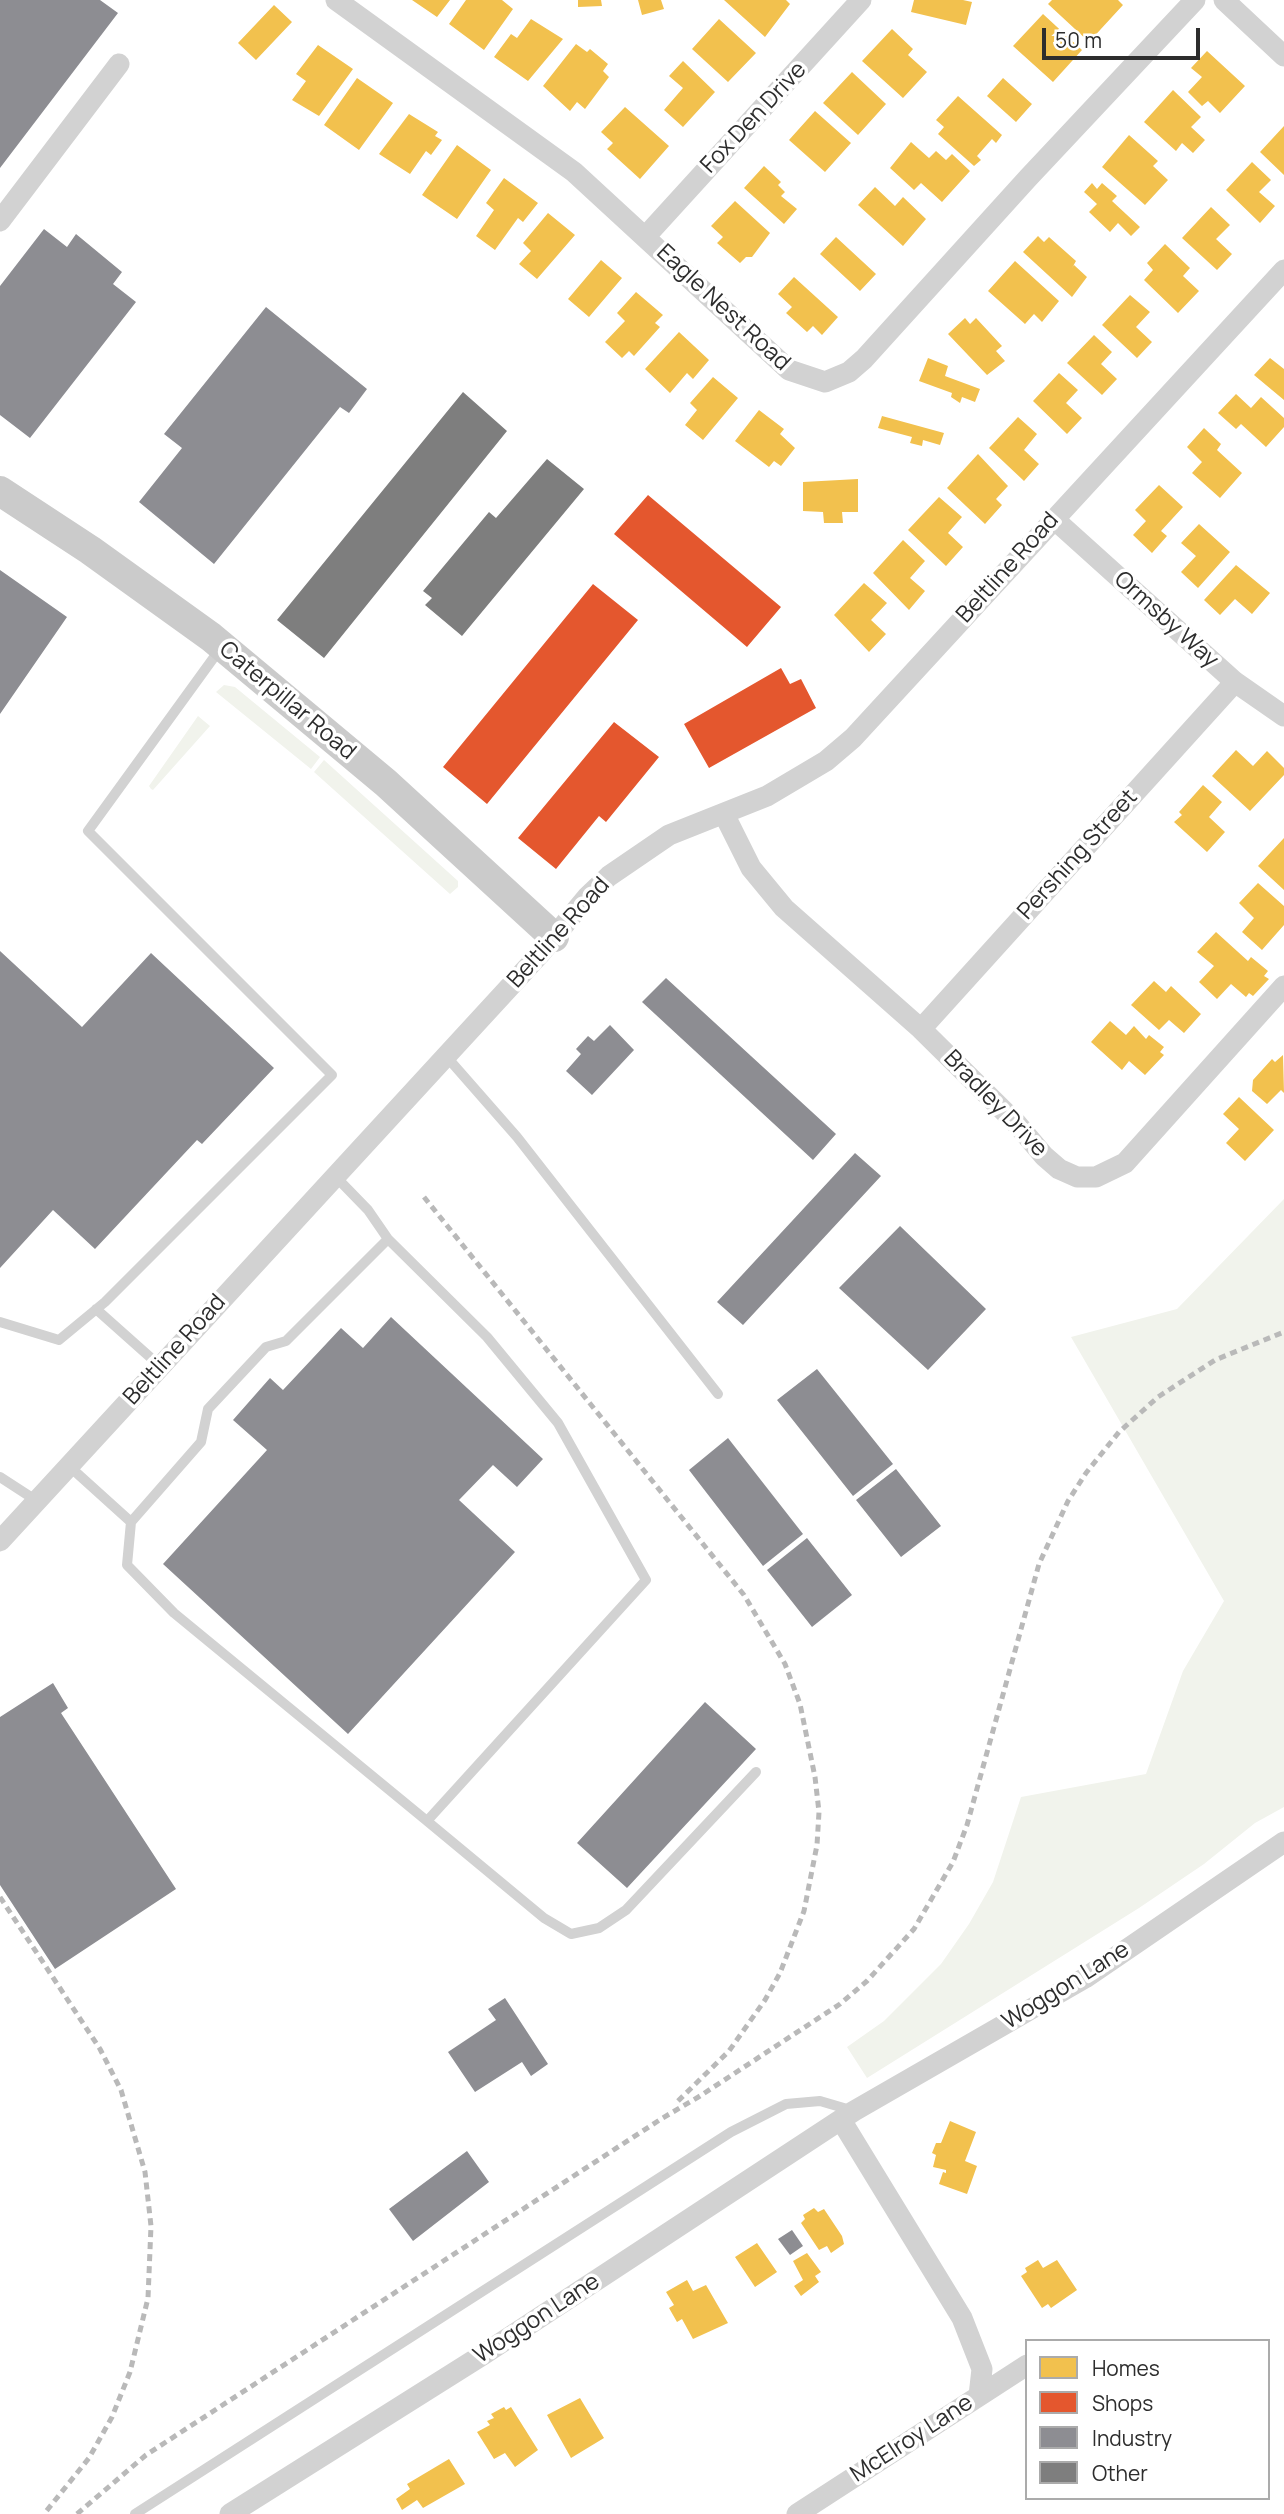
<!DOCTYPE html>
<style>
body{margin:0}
#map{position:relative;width:1284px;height:2514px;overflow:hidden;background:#fff;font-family:Manrope,sans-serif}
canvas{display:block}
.legend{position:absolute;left:1025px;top:2339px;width:245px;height:161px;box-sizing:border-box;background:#fff;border:2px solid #ababab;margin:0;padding:9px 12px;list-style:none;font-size:21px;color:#2d2d2d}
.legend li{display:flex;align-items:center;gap:14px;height:35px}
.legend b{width:35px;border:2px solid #ababab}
.scale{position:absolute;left:1042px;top:28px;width:158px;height:32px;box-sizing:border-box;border:4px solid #2d2d2d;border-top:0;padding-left:9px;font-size:21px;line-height:24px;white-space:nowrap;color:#2d2d2d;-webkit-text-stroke:5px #fff;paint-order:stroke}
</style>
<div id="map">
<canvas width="1284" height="2514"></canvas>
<ul class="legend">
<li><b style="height:19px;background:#f2c14e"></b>Homes</li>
<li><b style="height:19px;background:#e4572e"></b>Shops</li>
<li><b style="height:19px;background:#8d8d92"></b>Industry</li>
<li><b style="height:19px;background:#7e7e7e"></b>Other</li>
</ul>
<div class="scale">50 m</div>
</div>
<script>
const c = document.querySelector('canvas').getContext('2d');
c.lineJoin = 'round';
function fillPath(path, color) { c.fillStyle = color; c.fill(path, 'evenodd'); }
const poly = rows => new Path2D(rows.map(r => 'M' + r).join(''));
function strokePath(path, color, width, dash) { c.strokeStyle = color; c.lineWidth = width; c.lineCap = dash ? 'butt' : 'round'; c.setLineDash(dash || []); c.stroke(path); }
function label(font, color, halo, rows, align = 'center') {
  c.font = font + ' Manrope,sans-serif'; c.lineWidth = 7; c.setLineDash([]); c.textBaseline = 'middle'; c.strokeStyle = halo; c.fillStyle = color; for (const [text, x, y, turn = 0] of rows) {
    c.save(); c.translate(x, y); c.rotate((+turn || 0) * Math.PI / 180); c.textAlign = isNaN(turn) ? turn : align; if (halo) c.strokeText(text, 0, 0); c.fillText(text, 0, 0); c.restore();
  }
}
fillPath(poly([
 [224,685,235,687,320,757,311,769,216,692],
 [198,716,210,726,153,790,151,789,149,786],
 [324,760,458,881,458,887,450,894,314,772],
 [1284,1199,1284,1807,1255,1823,1204,1864,1139,1908,867,2078,847,2047,884,2021,941,1964,969,1924,993,1882,1021,1797,1146,1774,1183,1671,1224,1601,1071,1337,1177,1309]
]), '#f1f3ec');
fillPath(poly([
 [412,0,450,0,437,17],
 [466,0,502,0,513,9,484,50,449,24],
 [578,0,601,0,602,6,578,7],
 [638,0,661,0,664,9,642,15],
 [724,0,786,0,790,4,765,37],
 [914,0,963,0,972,2,966,25,911,12],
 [1052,0,1118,0,1123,5,1089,42,1048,4],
 [274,5,292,22,256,60,238,43],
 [1043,14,1082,50,1053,82,1013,46],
 [531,19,563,39,528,81,494,57,511,34,517,38],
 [719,19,756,53,728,82,692,49],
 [892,29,913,49,908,55,927,72,903,98,862,61],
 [576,44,587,52,590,49,608,64,603,71,609,77,585,109,577,102,570,111,543,86],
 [318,45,353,69,319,116,292,100,306,81,296,74],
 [1207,51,1245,86,1220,113,1208,101,1202,106,1188,92,1202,77,1191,68],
 [683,61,715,92,683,127,664,110,683,88,669,76],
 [852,72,886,104,858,135,823,103],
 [357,78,393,103,359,150,324,125],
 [1003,78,1032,104,1016,122,987,96],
 [1173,90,1201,117,1191,127,1205,140,1193,153,1182,143,1176,151,1144,122],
 [958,96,1002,135,996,143,992,139,977,156,981,160,974,166,938,134,944,127,936,120],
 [625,107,669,146,640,179,607,149,613,143,601,132],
 [815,111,851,143,825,172,789,140],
 [409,114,438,132,435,136,442,140,431,155,426,151,410,174,379,154],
 [1284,126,1284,175,1260,152],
 [1129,135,1158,161,1153,166,1168,180,1145,205,1102,167],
 [911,142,929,158,936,151,946,160,952,154,970,171,942,202,921,183,914,190,890,168],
 [457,145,491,170,457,219,422,195],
 [1252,162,1271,180,1259,192,1275,206,1260,223,1226,190],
 [764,166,781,182,778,185,785,192,781,196,797,209,784,224,744,188],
 [504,178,538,203,523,222,518,218,495,250,476,236,494,210,486,203],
 [1092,183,1097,189,1102,183,1117,196,1112,201,1140,227,1131,236,1118,223,1110,232,1089,212,1097,204,1084,192],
 [875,187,895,206,903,197,926,219,903,246,858,205],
 [735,201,770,233,752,257,746,257,740,263,717,243,723,237,711,226],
 [1211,207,1230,225,1216,239,1232,254,1217,270,1182,238],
 [548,213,575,235,537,279,519,264,531,251,523,243],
 [1038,236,1044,242,1049,237,1076,261,1072,268,1074,265,1087,277,1072,297,1023,252],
 [836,237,876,274,860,291,820,254],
 [1165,244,1190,268,1183,276,1199,291,1178,313,1144,280,1153,270,1147,263],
 [601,260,622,278,589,317,568,299],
 [1015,261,1059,301,1042,322,1034,314,1025,324,988,291],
 [794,277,838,317,822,335,813,326,807,332,786,313,792,307,778,294],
 [636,292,663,315,655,323,660,327,634,356,629,351,622,358,605,342,625,321,617,313],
 [1130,295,1150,312,1136,327,1152,342,1137,358,1102,325],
 [965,318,970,324,976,318,1002,346,996,351,1005,361,987,375,948,334],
 [679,332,709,360,693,379,687,373,670,393,645,369],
 [1094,335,1112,352,1101,364,1117,379,1102,395,1067,363],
 [928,358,948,366,945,376,980,389,975,402,962,397,960,403,951,397,952,393,919,381],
 [1270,358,1284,369,1284,400,1254,375],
 [1059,373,1078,390,1066,403,1082,418,1067,434,1033,401],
 [713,377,738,398,703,440,685,425,697,410,690,403],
 [1236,394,1251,408,1261,397,1284,418,1284,427,1266,447,1241,424,1236,429,1218,413],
 [759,410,784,429,780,434,795,448,781,466,774,461,769,467,735,441],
 [882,416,944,433,940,445,923,440,922,446,910,443,912,437,878,428],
 [1018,417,1037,434,1024,450,1039,464,1024,481,989,448],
 [1204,428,1221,444,1217,450,1242,473,1220,498,1192,473,1202,462,1187,447],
 [978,454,1008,486,996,499,1002,505,985,524,947,488],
 [858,479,858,512,842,512,843,523,824,523,823,512,803,511,803,482],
 [1159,485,1183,507,1161,531,1167,536,1152,553,1133,535,1146,521,1135,510],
 [939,497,962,517,948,533,963,547,946,566,908,530],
 [1199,524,1230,552,1198,588,1181,572,1196,556,1181,543],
 [903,540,925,561,910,578,925,591,909,610,873,573],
 [1236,565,1270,593,1252,614,1235,599,1220,615,1204,600],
 [864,583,887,603,871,620,886,634,869,652,834,615],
 [1236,750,1253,766,1267,751,1284,768,1284,775,1250,811,1212,776],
 [1203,785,1222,802,1209,817,1225,832,1207,852,1174,822,1182,815,1179,812],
 [1284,838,1284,890,1258,866],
 [1258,883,1284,906,1284,925,1262,950,1242,932,1254,918,1239,903],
 [1216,932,1248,961,1251,957,1268,971,1264,976,1269,979,1253,996,1249,993,1246,997,1231,984,1217,999,1199,982,1214,966,1197,952],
 [1154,981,1166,992,1171,986,1201,1014,1184,1033,1169,1020,1159,1030,1131,1005],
 [1110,1021,1126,1035,1134,1026,1146,1039,1149,1035,1164,1047,1160,1052,1164,1055,1145,1075,1129,1061,1122,1070,1091,1042],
 [1283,1055,1284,1093,1281,1090,1267,1104,1252,1091,1253,1080,1272,1059,1275,1062],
 [1239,1097,1274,1130,1245,1161,1226,1143,1239,1129,1223,1114],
 [950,2121,976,2132,965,2161,977,2166,967,2194,939,2184,943,2172,946,2173,946,2170,933,2167,936,2155,932,2153,936,2143,941,2143],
 [814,2208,818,2212,824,2209,842,2236,844,2244,831,2253,827,2246,819,2250,801,2223,805,2219,803,2215],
 [757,2243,777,2272,755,2287,735,2257],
 [807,2253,821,2272,815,2276,819,2282,801,2296,794,2286,803,2280,793,2261],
 [1038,2260,1043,2268,1057,2260,1077,2290,1051,2308,1048,2304,1042,2308,1021,2276,1027,2272,1025,2268],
 [687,2280,693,2291,706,2285,728,2323,693,2339,682,2319,677,2322,669,2308,674,2305,666,2292],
 [580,2398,604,2438,571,2458,547,2415],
 [504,2407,506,2410,511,2407,538,2450,515,2467,505,2453,494,2459,477,2432,490,2425,487,2421,494,2418,491,2414],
 [449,2459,465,2484,423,2508,417,2500,402,2510,396,2499,410,2489,407,2484]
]), '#f2c14e');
fillPath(poly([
 [648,495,781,607,747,647,614,534],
 [593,584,638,620,487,804,443,767],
 [781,668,790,684,801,679,816,708,709,768,684,724],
 [614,722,659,757,606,822,599,816,556,869,518,838]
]), '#e4572e');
fillPath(poly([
 [0,0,100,0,118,13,0,168],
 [44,229,67,247,76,234,122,272,113,284,136,302,30,438,0,415,0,286],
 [266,307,367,389,349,413,340,407,214,564,139,502,182,448,164,434],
 [0,570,67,617,0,714],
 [0,951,82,1027,151,953,274,1068,202,1144,197,1140,95,1249,53,1210,0,1268],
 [666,978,836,1134,813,1160,642,1002],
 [610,1025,634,1050,592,1095,566,1071,581,1054,576,1049,588,1036,594,1041],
 [855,1153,881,1176,743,1325,717,1302],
 [900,1226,986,1309,928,1370,839,1288],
 [391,1317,543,1459,517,1487,493,1465,459,1500,515,1552,348,1734,163,1564,267,1450,233,1420,270,1378,283,1390,341,1328,363,1348],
 [817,1369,893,1464,853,1496,777,1400],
 [728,1438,803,1534,763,1566,689,1470],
 [896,1469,941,1526,901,1557,856,1500],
 [807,1538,852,1595,812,1627,767,1570],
 [53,1683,68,1708,61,1713,176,1889,55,1969,0,1885,0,1717],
 [705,1702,756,1749,627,1888,577,1843],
 [505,1998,548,2064,531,2076,522,2062,475,2092,448,2052,496,2020,488,2009],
 [467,2151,489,2182,413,2241,389,2209],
 [792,2230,803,2246,790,2255,778,2239]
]), '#8d8d92');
fillPath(poly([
 [463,392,507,431,324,658,277,620],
 [547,459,584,489,462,636,425,605,432,598,423,591,489,512,496,518]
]), '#7e7e7e');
strokePath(poly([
 [446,1056,517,1137,718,1394],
 [96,1309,160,1366],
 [0,1322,59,1340,105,1302,332,1075,88,831,220,649],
 [69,1466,131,1522,201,1442,208,1409,266,1347,286,1341,388,1239,368,1210,335,1176],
 [0,1477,37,1501],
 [131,1522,127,1565,174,1613,427,1821,646,1580,558,1423,487,1337,388,1239],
 [427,1821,544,1918,571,1934,599,1928,626,1910,756,1772],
 [135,2514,731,2132,786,2104,820,2101,854,2111]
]), '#d2d2d2', 10);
strokePath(poly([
 [336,0,574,172,789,370,825,382,849,372,864,359,1028,178,1195,0],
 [1224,0,1284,56],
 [0,221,119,64],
 [646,236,861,0],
 [1054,519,1235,682,1284,716],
 [724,814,751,868,784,908,921,1029,1017,1124,1044,1156,1059,1169,1077,1177,1096,1177,1125,1163,1284,986],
 [921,1029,1235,682],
 [0,1541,539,955,588,896,609,876,669,835,767,796,826,761,853,738,1284,270],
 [841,2120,962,2318,982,2369,979,2396],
 [230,2514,484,2354,854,2111,1085,1978,1284,1842],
 [797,2514,1027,2365]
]), '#d2d2d2', 21);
strokePath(poly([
 [0,491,90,550,211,637,386,783,554,937]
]), '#cbcbcb', 30);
strokePath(poly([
 [424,1197,744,1595,785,1664,800,1704,815,1777,819,1812,817,1845,804,1911,780,1973,765,2000,729,2051,676,2103],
 [0,1897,100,2049,121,2090,145,2172,151,2226,148,2298,130,2372,112,2417,89,2458,44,2514],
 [77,2514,146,2455,661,2119,700,2096,840,2004,867,1981,914,1929,953,1862,967,1825,1039,1564,1068,1501,1086,1473,1119,1432,1158,1397,1215,1360,1284,1332]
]), '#b9b9b9', 5, [7, 5]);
label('23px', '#2d2d2d', '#fff', [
 ["Fox Den Drive",754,118,-47],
 ["Eagle Nest Road",723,308,43],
 ["Beltline Road",1008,568,-48],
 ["Ormsby Way",1166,620,42],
 ["Caterpillar Road",287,701,40],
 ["Pershing Street",1078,855,-48],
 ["Beltline Road",559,933,-48],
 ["Bradley Drive",995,1104,46],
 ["Beltline Road",175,1350,-48],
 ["Woggon Lane",1066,1986,-32],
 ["Woggon Lane",537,2319,-33],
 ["McElroy Lane",912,2439,-33]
]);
</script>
